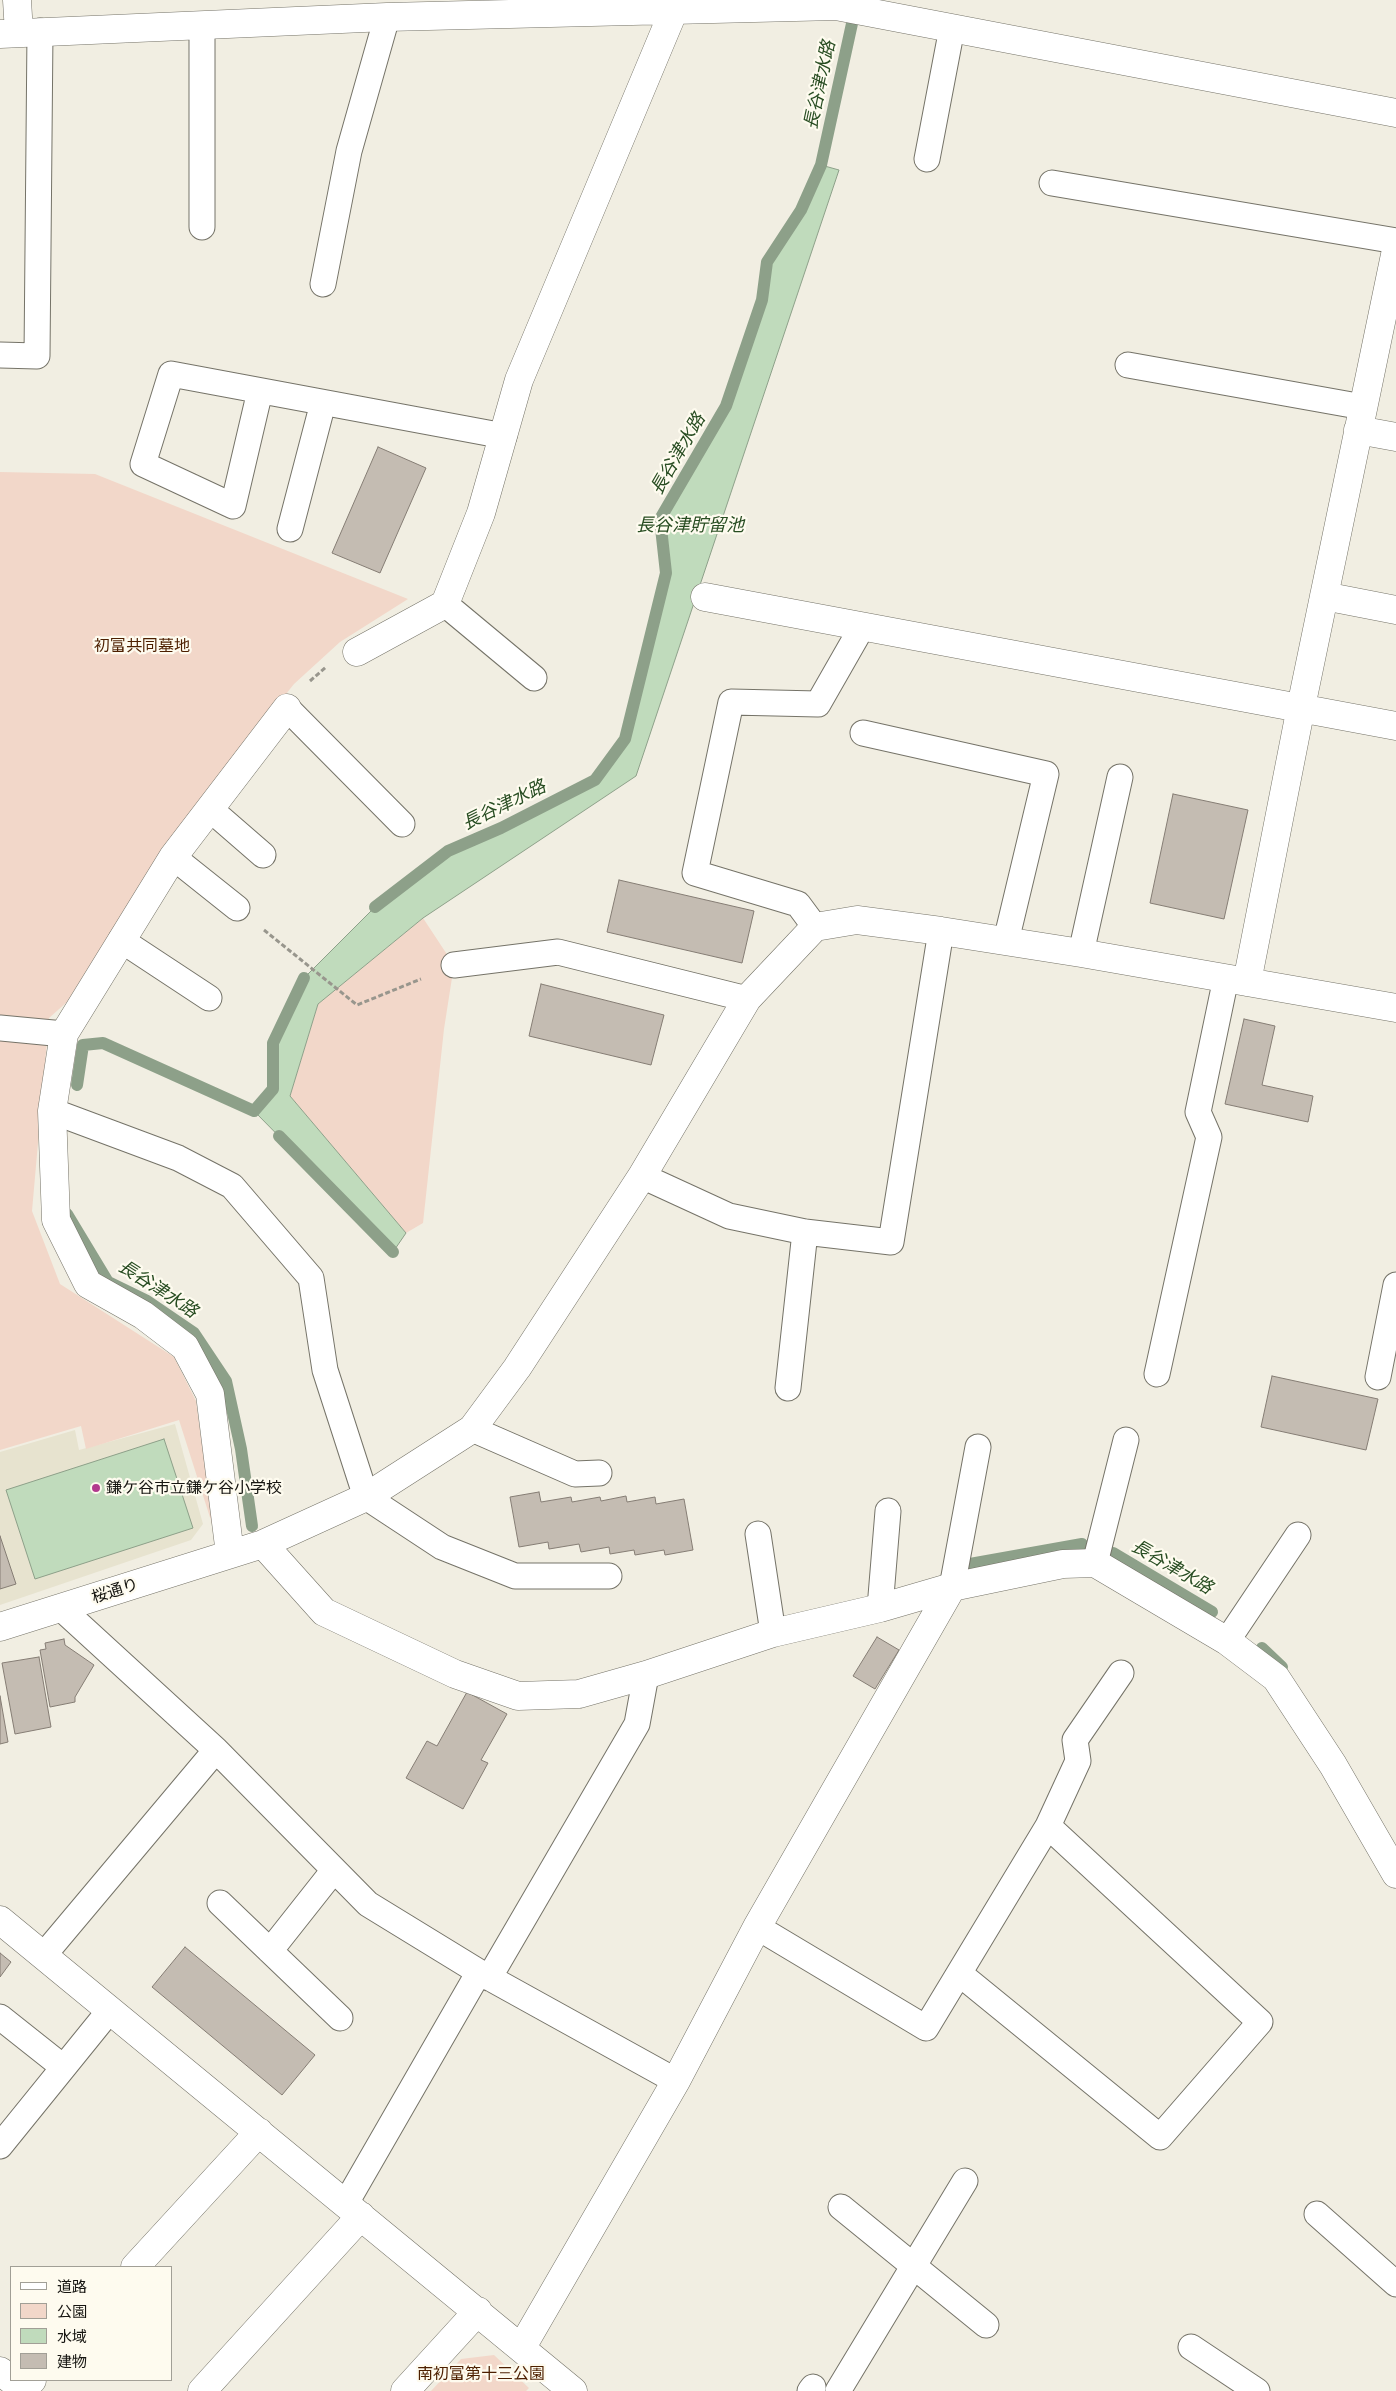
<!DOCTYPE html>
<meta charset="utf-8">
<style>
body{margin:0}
#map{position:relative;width:1396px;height:2391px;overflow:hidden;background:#f1eee2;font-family:"Public Sans","Noto Sans JP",sans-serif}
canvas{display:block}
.legend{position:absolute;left:10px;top:2266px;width:162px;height:115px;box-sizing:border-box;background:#fefbef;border:1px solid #a19f96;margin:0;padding:6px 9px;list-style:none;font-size:15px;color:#161511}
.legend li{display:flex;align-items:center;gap:10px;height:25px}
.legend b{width:25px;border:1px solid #a19f96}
</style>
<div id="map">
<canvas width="1396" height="2391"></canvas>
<ul class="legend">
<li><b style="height:6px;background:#fff"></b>道路</li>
<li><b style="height:14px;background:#f2d7c9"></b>公園</li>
<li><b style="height:14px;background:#c0dbbc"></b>水域</li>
<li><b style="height:14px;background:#c4bcb2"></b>建物</li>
</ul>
</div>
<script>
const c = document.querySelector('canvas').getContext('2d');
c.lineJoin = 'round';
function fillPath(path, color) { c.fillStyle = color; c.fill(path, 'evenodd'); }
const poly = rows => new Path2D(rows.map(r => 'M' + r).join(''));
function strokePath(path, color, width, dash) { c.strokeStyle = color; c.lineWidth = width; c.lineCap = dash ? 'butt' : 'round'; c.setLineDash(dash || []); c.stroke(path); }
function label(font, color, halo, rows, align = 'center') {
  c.font = font + ' "Public Sans","Noto Sans JP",sans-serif'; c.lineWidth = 4.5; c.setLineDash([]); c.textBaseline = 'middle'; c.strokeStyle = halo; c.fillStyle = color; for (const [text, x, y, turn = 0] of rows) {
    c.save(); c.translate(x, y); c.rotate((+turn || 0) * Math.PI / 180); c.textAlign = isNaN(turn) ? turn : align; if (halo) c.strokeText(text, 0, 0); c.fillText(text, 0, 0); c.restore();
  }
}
fillPath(poly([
 [175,1424,203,1524,191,1540,0,1605,0,1452,75,1430,79,1450]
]), '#e7e3cf');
fillPath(poly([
 [0,472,95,474,408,599,340,642,294,684,163,848,67,1002,49,1018,32,1211,60,1284,174,1357,196,1401,214,1530,179,1420,86,1449,81,1426,0,1450],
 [423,918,454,965,444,1029,423,1223,406,1233,290,1096,318,1004],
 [494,2355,529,2388,526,2391,431,2391,461,2359]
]), '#f2d7c9');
const water = poly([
 [821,165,839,170,636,776,423,918,318,1004,290,1096,406,1233,393,1252,254,1111,273,1089,273,1043,304,978,375,907,448,851,501,828,595,780,625,739,666,573,660,519,726,406,762,300,767,262,801,210,821,165],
 [164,1439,193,1528,35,1579,6,1490,164,1439]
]);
fillPath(water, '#c0dbbc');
strokePath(water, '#8da089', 1);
strokePath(poly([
 [375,907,448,851,501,828,595,780,625,739,666,573,660,519,726,406,762,300,767,262,801,210,821,165,853,19],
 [77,1085,83,1045,103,1043,254,1111,273,1089,273,1043,304,978],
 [279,1136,393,1252],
 [67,1214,108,1282,147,1301,194,1333,226,1381,241,1449,252,1526],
 [1113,1553,1212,1612],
 [970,1564,1082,1544],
 [1262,1648,1282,1667]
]), '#8da089', 12);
const building = poly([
 [378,447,426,468,380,573,332,553,378,447],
 [1173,794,1248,810,1224,919,1150,903,1173,794],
 [619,880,754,911,742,963,607,932,619,880],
 [541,984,664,1015,651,1065,529,1036,541,984],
 [1244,1019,1275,1026,1262,1085,1313,1096,1308,1122,1225,1104,1244,1019],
 [1272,1376,1378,1399,1366,1450,1261,1427,1272,1376],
 [539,1492,541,1502,571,1497,572,1502,600,1497,601,1501,626,1496,627,1502,655,1497,656,1504,684,1499,693,1550,665,1555,664,1550,635,1555,634,1550,610,1554,609,1547,581,1552,579,1544,549,1549,548,1542,519,1547,510,1497,539,1492],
 [0,1536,16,1584,0,1589,0,1536],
 [877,1637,899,1650,875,1689,853,1676,877,1637],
 [64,1639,65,1645,94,1665,75,1697,75,1702,50,1707,40,1650,46,1649,45,1643,64,1639],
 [39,1657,51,1727,15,1734,2,1663,39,1657],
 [467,1692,507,1714,481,1760,488,1763,463,1809,406,1778,427,1741,437,1746,467,1692],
 [0,1696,8,1742,0,1744,0,1696],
 [185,1947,315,2055,282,2095,152,1987,185,1947],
 [0,1953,11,1962,0,1977,0,1953]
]);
fillPath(building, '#c4bcb2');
strokePath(building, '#857d74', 1);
const lane = poly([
 [202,25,202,227],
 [927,159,952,28],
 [1052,183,1396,241],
 [323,284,349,151,387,17],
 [0,355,37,356,40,31],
 [1128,365,1363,407],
 [260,391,233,506,143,464,171,374,504,436],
 [290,529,323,403],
 [445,604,534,678],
 [287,708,402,824],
 [863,733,1046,774,1006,941],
 [210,809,263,855],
 [173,857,237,908],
 [815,927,798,904,695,873,731,702,818,704,862,627],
 [121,940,209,998],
 [1081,953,1120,777],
 [454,965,558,952,747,999],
 [0,1028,64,1034],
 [52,1111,178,1158,232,1186,311,1278,325,1370,366,1497,442,1547,515,1576,609,1576],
 [642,1176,729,1216,805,1232,891,1242,941,931],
 [1157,1374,1209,1137,1198,1112,1226,978],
 [1378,1377,1396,1285],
 [788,1388,805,1232],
 [472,1429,575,1474,599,1473],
 [758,1534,773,1633],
 [1095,1563,1126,1440],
 [952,1587,978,1447],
 [880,1608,888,1511],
 [62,1609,216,1750,368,1904,479,1972,676,2081],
 [1227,1641,1298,1535],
 [220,1903,340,2018],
 [757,1927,926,2028,1048,1826,1078,1761,1075,1740,1121,1673],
 [270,1951,334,1870],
 [43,1956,216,1750],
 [960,1974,1160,2137,1260,2022,1048,1826],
 [489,1978,637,1724,646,1675],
 [0,2017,63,2067],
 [0,2146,110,2010],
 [346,2203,479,1972],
 [841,2207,986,2325],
 [1317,2214,1396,2284],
 [1191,2347,1257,2391],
 [810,2391,813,2387],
 [838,2391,965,2181]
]);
const street = poly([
 [17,0,19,33],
 [0,34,387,17,836,6,1396,113],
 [1358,430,1396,437],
 [1324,596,1396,610],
 [705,597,1396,726],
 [357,652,445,604,481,513,519,380,674,10],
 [1247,982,1301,707,1396,250],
 [263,1544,324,1612,455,1674,518,1696,579,1694,646,1675,773,1633,880,1608,952,1587,1063,1564,1095,1563,1227,1641,1276,1678,1333,1765,1396,1874],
 [230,1554,210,1394,185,1347,143,1315,88,1284,56,1220,52,1111,64,1034,173,857,287,708],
 [0,1627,263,1544,366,1497,472,1429,517,1368,642,1176,747,999,815,927,857,920,941,931,1081,953,1396,1008],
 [0,1920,573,2391],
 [135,2267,259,2132],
 [522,2347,676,2081,757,1927,952,1587],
 [0,2371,23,2389,32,2380],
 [202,2391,361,2216],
 [405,2391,478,2311]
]);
strokePath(lane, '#757368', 27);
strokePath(street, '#757368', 29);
strokePath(poly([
 [310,681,326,667],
 [264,930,357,1005,421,979]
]), '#98968d', 3, [5, 2.5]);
strokePath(lane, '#fff', 25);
strokePath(street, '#fff', 28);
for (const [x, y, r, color] of [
 [96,1488,5,"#b23a8e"]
]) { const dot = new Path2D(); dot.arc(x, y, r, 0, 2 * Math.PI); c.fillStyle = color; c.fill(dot); strokePath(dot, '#fefbef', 2); }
label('16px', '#4d1f00', '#fefbef', [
 ["初富共同墓地",142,646],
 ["南初富第十三公園",481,2374]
]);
label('16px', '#161511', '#fefbef', [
 ["鎌ケ谷市立鎌ケ谷小学校",106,1488]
], 'left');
label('16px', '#161511', '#fefbef', [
 ["桜通り",115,1591,-18]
]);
label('italic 18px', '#284d22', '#fefbef', [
 ["長谷津水路",820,85,-78],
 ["長谷津水路",678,454,-60],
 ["長谷津貯留池",690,525],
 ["長谷津水路",504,805,-26],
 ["長谷津水路",158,1289,33],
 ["長谷津水路",1172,1567,30]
]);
</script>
